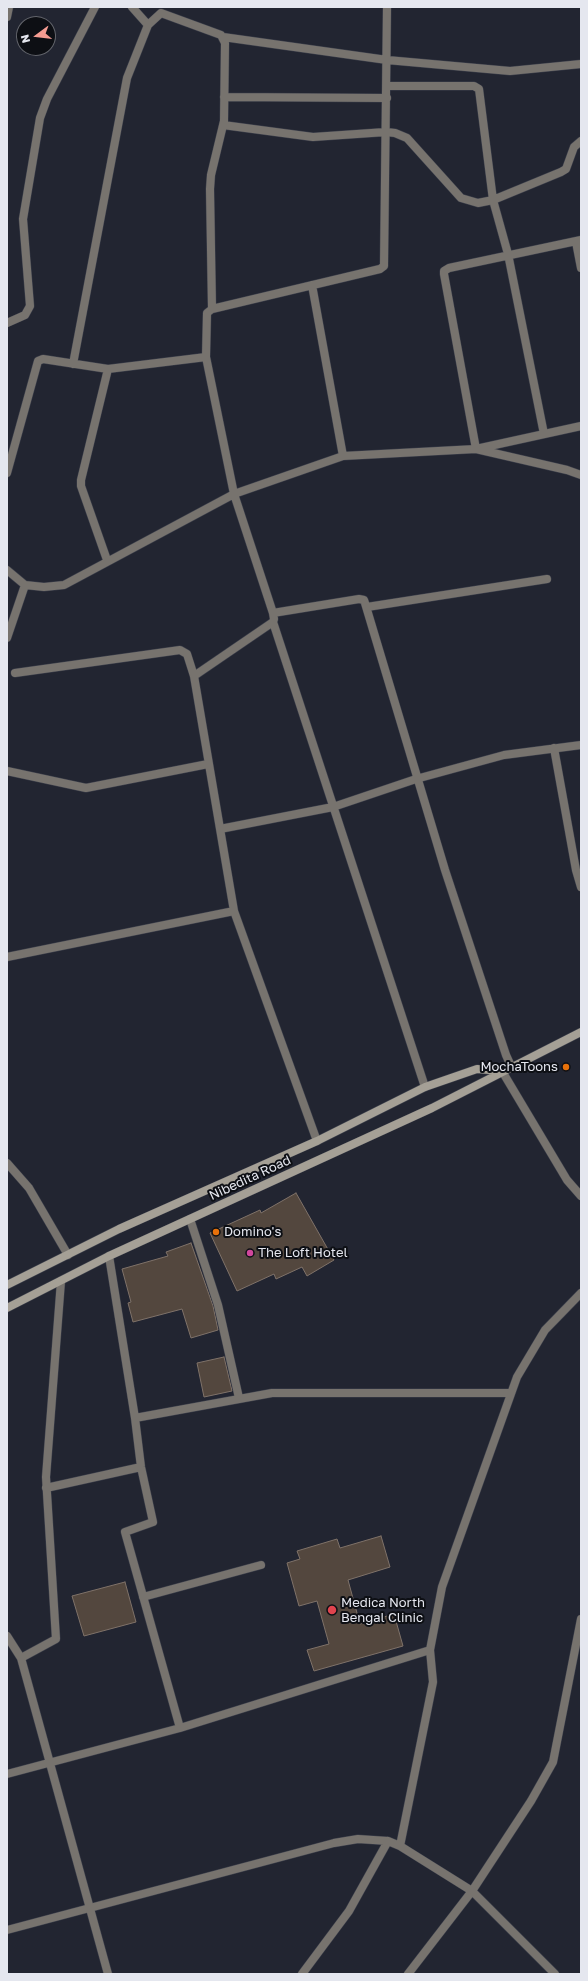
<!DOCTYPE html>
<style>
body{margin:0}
#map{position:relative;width:588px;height:1981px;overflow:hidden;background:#222531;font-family:"Golos Text",sans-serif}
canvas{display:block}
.frame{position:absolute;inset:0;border:8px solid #e5e7ef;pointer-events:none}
.north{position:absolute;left:16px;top:16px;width:40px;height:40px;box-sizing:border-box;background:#0d0f14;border:1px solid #63656c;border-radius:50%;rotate:255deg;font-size:11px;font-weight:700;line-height:16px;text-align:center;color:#e5e7ef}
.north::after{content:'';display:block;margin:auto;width:14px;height:18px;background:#f59c92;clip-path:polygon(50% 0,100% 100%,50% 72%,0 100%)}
</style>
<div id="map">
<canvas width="588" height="1981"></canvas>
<div class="frame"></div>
<div class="north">N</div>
</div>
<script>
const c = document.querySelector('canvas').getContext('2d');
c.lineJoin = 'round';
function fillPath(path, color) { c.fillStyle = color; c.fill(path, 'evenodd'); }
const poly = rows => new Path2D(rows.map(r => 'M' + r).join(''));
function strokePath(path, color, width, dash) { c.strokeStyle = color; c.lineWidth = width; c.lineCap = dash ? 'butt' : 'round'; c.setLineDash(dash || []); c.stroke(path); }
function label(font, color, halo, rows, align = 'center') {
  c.font = font + ' "Golos Text",sans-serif'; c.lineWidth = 4; c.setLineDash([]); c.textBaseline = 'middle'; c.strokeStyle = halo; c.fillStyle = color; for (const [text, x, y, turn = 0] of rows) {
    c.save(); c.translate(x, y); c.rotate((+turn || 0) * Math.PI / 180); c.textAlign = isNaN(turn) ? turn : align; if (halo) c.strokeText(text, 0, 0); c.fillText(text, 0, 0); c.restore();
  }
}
const building = poly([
 [296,1193,334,1260,307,1276,302,1267,276,1279,274,1274,237,1291,210,1233,260,1210,261,1213,296,1193],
 [191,1243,213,1306,218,1330,191,1338,182,1309,133,1322,128,1303,131,1302,122,1269,168,1256,166,1252,191,1243],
 [224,1357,232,1391,204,1397,197,1363,224,1357],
 [381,1536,390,1567,348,1580,360,1624,394,1614,403,1646,314,1671,307,1650,329,1644,317,1601,299,1606,287,1563,300,1559,297,1551,337,1539,340,1548,381,1536],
 [125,1582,136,1622,84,1636,72,1596,125,1582]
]);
fillPath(building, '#53473e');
strokePath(building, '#7f7269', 1);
const street = poly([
 [132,7,148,25],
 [7,17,9,7],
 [223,37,387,60,510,71,581,64],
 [387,86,474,86,479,89,493,200,508,254,544,434],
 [224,97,387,98],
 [223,125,313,137,386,132,395,133,407,138,461,198,478,203,493,200,561,172,566,169,574,147,581,141],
 [581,240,449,268,444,271,444,274,476,449,581,426],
 [576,242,581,268],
 [312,285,343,456],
 [7,323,25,315,30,306,23,219,40,118,47,99,95,7],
 [73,364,127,78,148,25,161,13,221,35,225,43,224,121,211,175,210,189,212,309],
 [7,473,38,361,43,359,108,369,206,357],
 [107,560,81,486,81,480,108,369],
 [7,570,25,585,44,587,64,585,234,494,343,456,476,449,567,470,581,475],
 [367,607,547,579],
 [273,613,359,599,364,600,365,603,445,870,506,1055,511,1066],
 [273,622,425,1087],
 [7,638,25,585],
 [15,673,180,650,187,654,194,676,234,911,317,1141],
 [194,676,273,622,274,619,273,613,234,494,206,357,207,313,212,309,380,269,384,266,387,7],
 [554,748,576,870,581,887],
 [7,771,86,788,208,764],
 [220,829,333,807,416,779,504,755,581,745],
 [7,957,234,911],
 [502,1071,567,1180,581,1196],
 [7,1163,29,1188,68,1255],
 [190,1219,218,1305,239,1398],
 [109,1256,135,1418,141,1467,153,1522,125,1532,180,1728],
 [135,1418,272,1393,511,1393],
 [46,1488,141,1467],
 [143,1597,261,1565],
 [7,1636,21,1658,108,1974],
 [21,1658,56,1639,46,1477,61,1281],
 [7,1774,180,1728,430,1650],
 [400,1846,433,1682,430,1650,442,1587,517,1377,545,1330,581,1293],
 [7,1930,334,1843,358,1839,388,1841,400,1846,472,1891,555,1974],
 [302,1974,349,1911,388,1841],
 [408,1974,472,1891,531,1801,553,1762,581,1619]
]);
const secondary = poly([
 [7,1285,119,1229,317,1141,425,1087,477,1069,502,1071],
 [7,1308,109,1256,432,1108,581,1032]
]);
strokePath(street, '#3d404c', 9);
strokePath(secondary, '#3d404c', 9);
strokePath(street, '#77736e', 8);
strokePath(secondary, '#a5a096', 8);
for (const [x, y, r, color] of [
 [566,1067,4,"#e8710a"],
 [216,1232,4,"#e8710a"],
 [250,1253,4,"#d1479c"],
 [332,1610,5,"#e0444e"]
]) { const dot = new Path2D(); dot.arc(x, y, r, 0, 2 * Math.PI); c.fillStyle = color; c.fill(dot); strokePath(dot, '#0d0f14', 1.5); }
label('13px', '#e5e7ef', '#0d0f14', [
 ["MochaToons",558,1067,"right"],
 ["Domino's",224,1232],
 ["The Loft Hotel",258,1253],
 ["Medica North",341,1603],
 ["Bengal Clinic",341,1618]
], 'left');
label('13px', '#e5e7ef', '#0d0f14', [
 ["Nibedita Road",250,1178,-25]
]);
</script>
